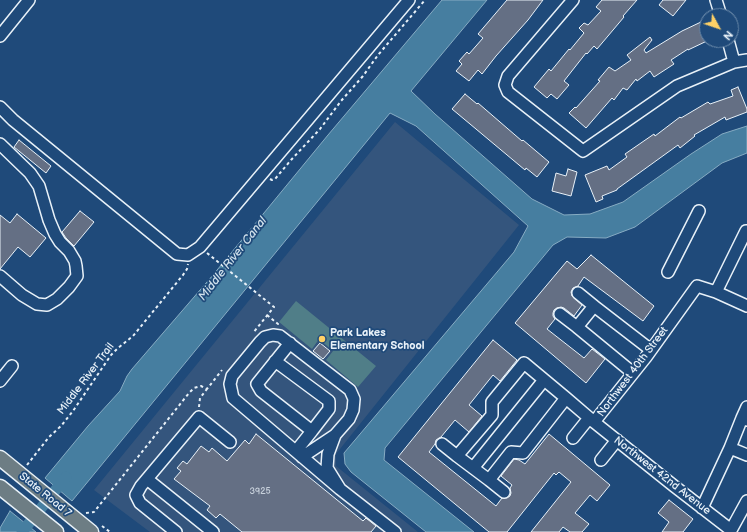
<!DOCTYPE html>
<style>
body{margin:0}
#map{position:relative;width:747px;height:532px;overflow:hidden;background:#1f4a7a;font-family:"Balsamiq Sans",sans-serif}
canvas{display:block}
.north{position:absolute;left:699px;top:8px;width:40px;height:40px;box-sizing:border-box;background:#1f4a7a;border:1px solid #6f8dac;border-radius:50%;rotate:130deg;font-size:11px;font-weight:700;line-height:16px;text-align:center;color:#e8f1f8}
.north::after{content:'';display:block;margin:auto;width:14px;height:18px;background:#ffd166;clip-path:polygon(50% 0,100% 100%,50% 72%,0 100%)}
</style>
<div id="map">
<canvas width="747" height="532"></canvas>
<div class="north">N</div>
</div>
<script>
const c = document.querySelector('canvas').getContext('2d');
c.lineJoin = 'round';
function fillPath(path, color) { c.fillStyle = color; c.fill(path, 'evenodd'); }
const poly = rows => new Path2D(rows.map(r => 'M' + r).join(''));
function strokePath(path, color, width, dash) { c.strokeStyle = color; c.lineWidth = width; c.lineCap = dash ? 'butt' : 'round'; c.setLineDash(dash || []); c.stroke(path); }
function label(font, color, halo, rows, align = 'center') {
  c.font = font + ' "Balsamiq Sans",sans-serif'; c.lineWidth = 3.5; c.setLineDash([]); c.textBaseline = 'middle'; c.strokeStyle = halo; c.fillStyle = color; for (const [text, x, y, turn = 0] of rows) {
    c.save(); c.translate(x, y); c.rotate((+turn || 0) * Math.PI / 180); c.textAlign = isNaN(turn) ? turn : align; if (halo) c.strokeText(text, 0, 0); c.fillText(text, 0, 0); c.restore();
  }
}
fillPath(poly([
 [395,122,519,225,336,454,336,466,418,532,150,532,94,490]
]), '#34557d');
fillPath(poly([
 [296,301,376,366,358,387,326,360,333,351,319,339,312,349,279,322]
]), '#507e88');
const water = poly([
 [442,0,487,0,411,91,435,114,532,199,564,215,590,214,623,202,691,154,722,134,747,126,747,153,722,163,635,227,606,238,567,237,553,245,385,448,384,460,474,532,426,532,351,472,345,464,344,453,514,252,528,226,416,126,390,113,72,501,45,478,88,426,120,391,127,376,132,369,213,275,328,135,442,0],
 [10,511,36,532,0,532,0,528,10,511]
]);
fillPath(water, '#467ea0');
strokePath(water, '#87acc3', 1);
strokePath(poly([
 [22,532,66,477]
]), '#467ea0', 11);
const building = poly([
 [507,0,543,0,528,20,496,56,482,74,478,70,469,81,456,71,462,64,459,61,467,52,469,54,483,38,478,34,507,0],
 [602,0,637,0,623,16,624,17,597,49,594,46,587,54,586,53,564,81,569,85,557,99,551,94,547,98,534,87,549,69,551,71,569,49,570,50,584,33,579,28,584,23,588,25,601,11,596,7,602,0],
 [663,0,686,0,673,16,659,5,663,0],
 [701,22,707,35,707,40,709,40,688,50,688,49,671,60,674,64,654,77,650,71,637,81,636,79,627,90,623,88,614,100,612,98,586,128,569,113,575,107,576,108,600,81,598,80,609,67,615,71,631,60,627,55,650,37,652,40,644,50,646,53,682,31,701,22],
 [738,87,747,109,747,112,726,120,725,117,694,135,695,136,680,148,678,145,617,189,617,190,602,196,603,199,596,202,585,175,607,166,609,170,627,157,625,154,654,134,655,136,680,117,681,118,708,102,710,104,733,96,731,90,738,87],
 [465,94,477,104,478,103,522,141,523,140,549,162,537,177,526,168,525,170,470,124,452,109,465,94],
 [19,140,51,166,46,173,14,147,19,140],
 [568,169,577,172,571,196,552,191,556,173,566,176,568,169],
 [80,211,94,222,74,246,66,238,62,232,80,211],
 [17,214,46,238,30,257,18,247,0,269,0,215,10,223,17,214],
 [591,255,654,306,643,321,584,277,578,286,573,288,571,292,572,296,582,305,574,316,564,308,561,307,557,308,554,310,553,313,553,316,555,319,547,329,584,358,592,349,605,359,586,383,515,323,567,261,577,269,591,255],
 [493,340,517,360,500,381,493,375,469,405,482,416,469,432,455,420,441,437,436,440,435,444,429,452,496,506,502,498,507,498,510,496,511,493,510,488,512,485,501,476,514,459,519,460,525,464,549,434,610,485,597,501,590,495,575,513,589,524,582,532,570,532,563,527,559,532,531,532,571,482,559,472,556,475,554,473,507,532,489,532,398,457,493,340],
 [320,343,330,351,323,359,313,351,320,343],
 [256,434,363,521,366,518,376,526,371,532,242,532,220,514,216,518,207,510,210,506,174,479,181,471,177,468,183,461,187,464,201,446,209,452,212,448,227,461,245,440,249,444,256,434],
 [669,500,693,519,683,532,662,532,669,522,658,513,669,500]
]);
fillPath(building, '#646f84');
strokePath(building, '#e8f1f8', 1);
const minor = poly([
 [573,0,508,76,505,85,508,92,583,151,677,86,734,62,747,60],
 [716,0,721,16],
 [0,36,29,0],
 [728,40,734,62],
 [0,107,13,120,177,254,188,255,200,247,409,0],
 [0,144,30,173,39,186,49,220,55,234,60,242,69,251,75,261,76,266,77,276,69,287,57,299,47,305,37,304,22,295,0,276],
 [668,272,699,211],
 [716,292,746,231,747,232],
 [578,293,594,306],
 [560,314,577,327],
 [275,361,329,401,329,409,312,431,261,391,257,384,290,343],
 [633,373,577,327,594,306,651,350],
 [0,381,12,366],
 [566,398,523,453,511,452,489,480,457,456,492,415,492,402,524,363,566,398,594,422,646,357,697,286,716,292,747,306],
 [747,407,742,418,747,420],
 [594,422,674,486,731,530],
 [573,438,589,418],
 [442,444,457,456],
 [730,448,742,418],
 [296,451,312,431],
 [302,457,335,435],
 [601,460,617,440],
 [473,468,544,380],
 [147,479,213,532],
 [489,480,504,492],
 [340,489,327,468,328,454,335,435,349,419,353,410,354,399,350,390,280,336,273,335,265,337,260,342,232,376,230,384,233,398,340,489,395,532],
 [702,508,730,448,747,455],
 [176,532,140,503,136,495,141,486,199,417,230,442],
 [730,532,747,501]
]);
const major = poly([
 [0,458,91,532],
 [0,487,56,532]
]);
strokePath(minor, '#e8f1f8', 14);
strokePath(major, '#e8f1f8', 17);
strokePath(poly([
 [270,179,272,180,275,179,291,160,320,129,341,101,363,76,378,55,425,0],
 [207,253,274,307,253,333],
 [267,315,278,324,278,325],
 [199,407,200,398,207,389],
 [27,465,49,437,61,426,73,411,111,355,118,348,133,336,183,275,187,269,188,264],
 [86,513,94,512,189,393,194,388,201,386,207,389,222,370],
 [102,526,110,532]
]), '#e8f1f8', 2, [3, 3]);
strokePath(minor, '#1f4a7a', 11);
strokePath(major, '#6d7d84', 14);
for (const [x, y, r, color] of [
 [322,339,4,"#ffd166"]
]) { const dot = new Path2D(); dot.arc(x, y, r, 0, 2 * Math.PI); c.fillStyle = color; c.fill(dot); strokePath(dot, '#1f4a7a', 1.5); }
label('9px', '#c7d0db', null, [
 ["3925",260,492]
]);
label('bold 11px', '#e8f1f8', '#1f4a7a', [
 ["Park Lakes",330,333],
 ["Elementary School",330,346]
], 'left');
label('11px', '#e8f1f8', '#1f4a7a', [
 ["Northwest 40th Street",633,372,-53],
 ["Middle River Trail",86,379,-53],
 ["Northwest 42nd Avenue",662,476,38],
 ["State Road 7",45,495,39]
]);
label('italic 12px', '#d0e0eb', '#1f4a7a', [
 ["Middle River Canal",233,259,-52]
]);
</script>
